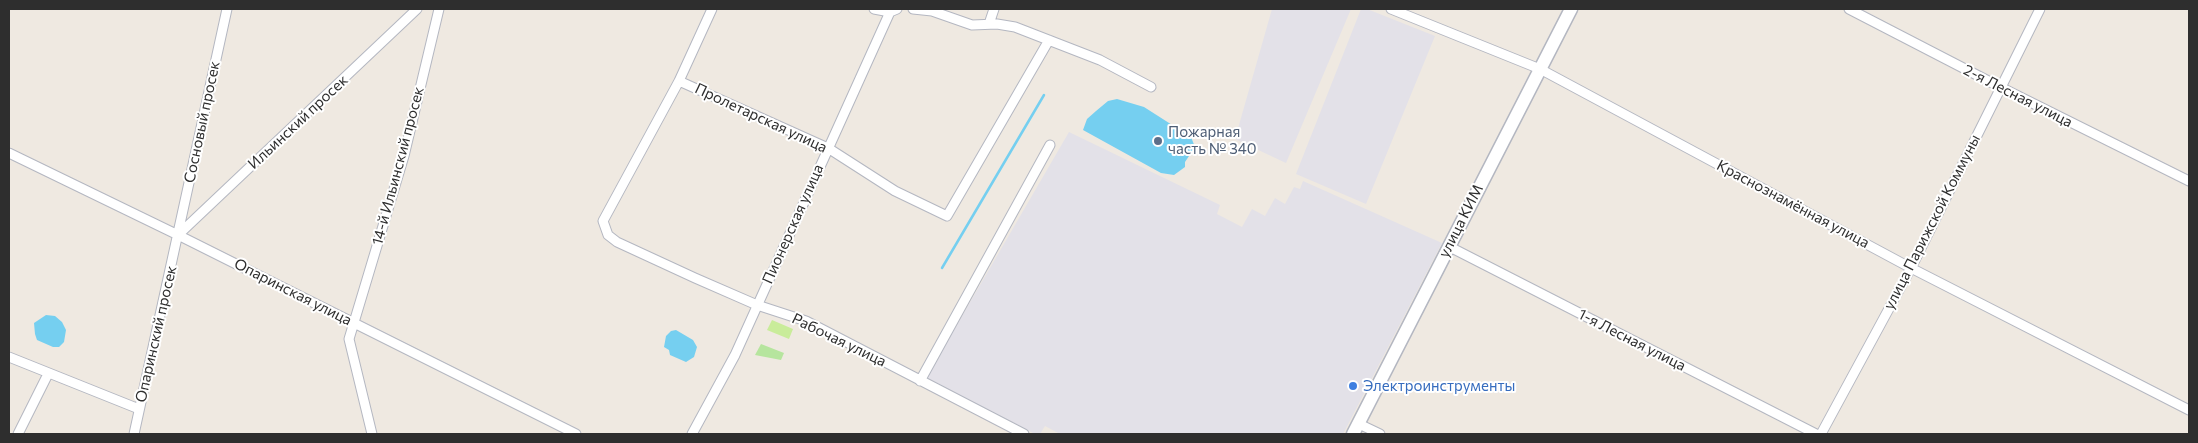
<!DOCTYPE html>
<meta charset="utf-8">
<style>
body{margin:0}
#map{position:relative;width:2198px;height:443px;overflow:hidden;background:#efe9e1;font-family:Commissioner,sans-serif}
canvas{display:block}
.frame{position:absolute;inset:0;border:10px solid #2e2e2e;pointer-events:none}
</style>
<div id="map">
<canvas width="2198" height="443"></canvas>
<div class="frame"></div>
</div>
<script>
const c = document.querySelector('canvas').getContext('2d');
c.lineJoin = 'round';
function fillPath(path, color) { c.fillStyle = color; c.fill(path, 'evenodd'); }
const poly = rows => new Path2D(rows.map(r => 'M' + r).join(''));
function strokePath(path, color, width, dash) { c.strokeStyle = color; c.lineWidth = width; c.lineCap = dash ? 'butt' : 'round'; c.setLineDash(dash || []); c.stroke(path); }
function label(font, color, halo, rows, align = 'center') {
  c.font = font + ' Commissioner,sans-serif'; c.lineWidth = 4; c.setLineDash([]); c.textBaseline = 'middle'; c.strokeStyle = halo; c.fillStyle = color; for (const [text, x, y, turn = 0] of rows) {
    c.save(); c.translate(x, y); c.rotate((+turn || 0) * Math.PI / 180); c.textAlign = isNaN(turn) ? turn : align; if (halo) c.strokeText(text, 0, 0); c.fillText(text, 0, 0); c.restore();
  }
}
fillPath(poly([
 [1272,9,1351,9,1286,163,1235,139],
 [1361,9,1367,9,1435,36,1366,204,1296,174],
 [1069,132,1220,205,1217,214,1242,227,1252,209,1265,216,1275,198,1285,204,1294,187,1300,189,1303,181,1442,243,1343,434,1060,434,1045,426,1040,434,1035,434,926,378]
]), '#e3e1e8');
fillPath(poly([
 [761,344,784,353,781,360,755,355]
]), '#b6e59e');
fillPath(poly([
 [772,320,793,329,789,339,767,330]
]), '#c9ec9a');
fillPath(poly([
 [1117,99,1144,107,1191,137,1195,147,1185,162,1185,167,1174,175,1161,173,1083,130,1087,119,1096,111,1108,101],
 [46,315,55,316,62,322,66,330,64,342,59,347,53,347,37,340,35,334,34,323],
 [676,330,693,340,697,347,694,357,686,362,670,355,669,350,664,347,666,336,671,331]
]), '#75cff0');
strokePath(poly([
 [942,268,1044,95]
]), '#75cff0', 2.5);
const minor = poly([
 [712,9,679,81,603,221,608,235,617,242,695,278,757,305,806,321,1024,434],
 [874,9,890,12,897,9],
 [913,9,932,11,972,25,997,24,1015,27,1100,60,1151,87],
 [1391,9,1540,69,1911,268,2189,410],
 [1849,9,2000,87,2189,181],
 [989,24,994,9],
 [679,81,828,148,895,191,947,216,1049,40],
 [9,153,178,235,576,434],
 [178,235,417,9],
 [1448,246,1816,434],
 [9,357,139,409],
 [920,381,1050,145],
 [1359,424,1380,434],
 [18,434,48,374],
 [134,434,227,9],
 [372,434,349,339,404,156,439,9],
 [692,434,735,355,890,12],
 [1821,434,1911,268,2040,9]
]);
const secondary = poly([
 [1353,434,1571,9]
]);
strokePath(minor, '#b4b7c1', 11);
strokePath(secondary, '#b4b7c1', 15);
strokePath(minor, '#fff', 9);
strokePath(secondary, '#fff', 12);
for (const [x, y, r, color] of [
 [1158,141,5,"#5c6f8a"],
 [1353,386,5,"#3f7fe0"]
]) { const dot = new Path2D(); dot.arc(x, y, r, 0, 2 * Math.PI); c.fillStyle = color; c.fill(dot); strokePath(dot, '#fff', 2); }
label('15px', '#2e2e2e', '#fff', [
 ["2-я Лесная улица",2018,96,27],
 ["Пролетарская улица",761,118,25],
 ["Сосновый просек",202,122,-78],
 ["Ильинский просек",298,122,-43],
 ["14-й Ильинский просек",398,166,-75],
 ["Краснознамённая улица",1793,204,28],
 ["улица КИМ",1461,221,-63],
 ["улица Парижской Коммуны",1932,222,-63],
 ["Пионерская улица",793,224,-66],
 ["Опаринская улица",293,292,27],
 ["Опаринский просек",156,334,-77],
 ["Рабочая улица",839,340,26],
 ["1-я Лесная улица",1632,340,27]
]);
label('15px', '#4e5e75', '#fff', [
 ["Пожарная",1168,132],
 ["часть № 340",1168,149]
], 'left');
label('15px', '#366cbe', '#fff', [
 ["Электроинструменты",1363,386]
], 'left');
</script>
